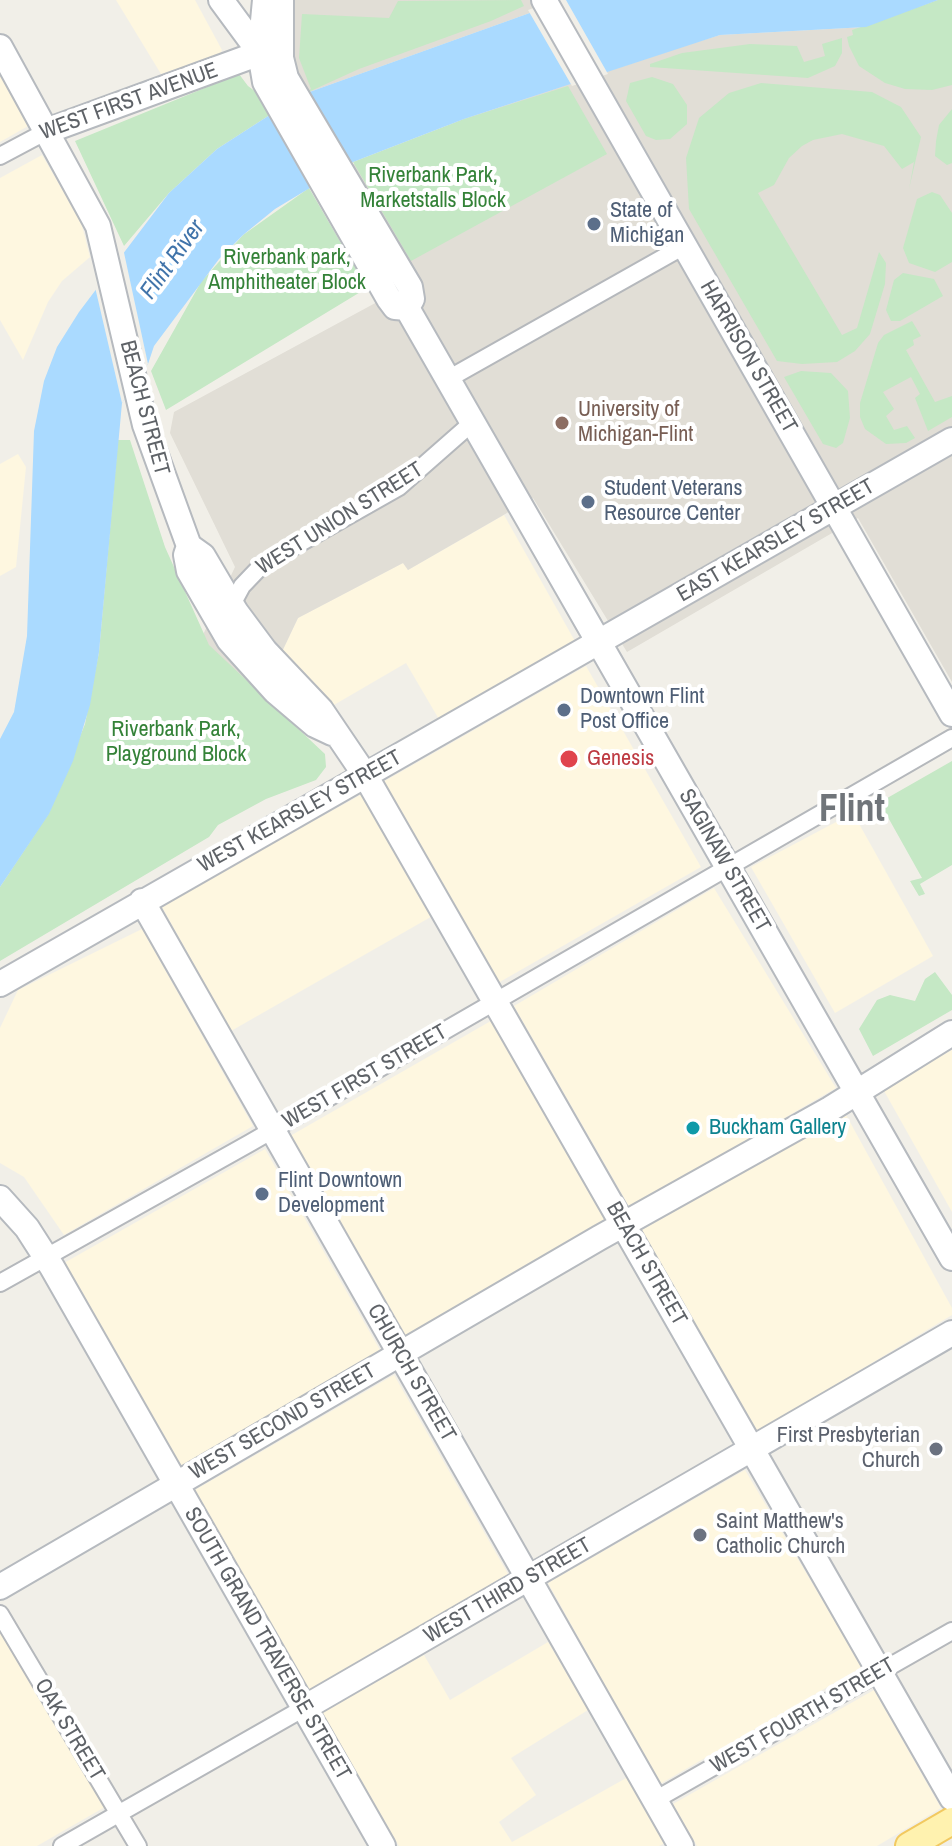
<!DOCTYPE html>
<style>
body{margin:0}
canvas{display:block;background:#f1efe8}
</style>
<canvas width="952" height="1846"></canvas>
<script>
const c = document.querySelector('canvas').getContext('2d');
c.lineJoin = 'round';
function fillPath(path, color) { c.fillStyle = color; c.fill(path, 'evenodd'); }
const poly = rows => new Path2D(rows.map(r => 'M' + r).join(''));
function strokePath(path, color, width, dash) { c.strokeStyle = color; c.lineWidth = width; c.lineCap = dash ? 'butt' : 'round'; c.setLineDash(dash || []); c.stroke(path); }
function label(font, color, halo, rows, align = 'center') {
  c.font = font + ' "Archivo Narrow",sans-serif'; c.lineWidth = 8; c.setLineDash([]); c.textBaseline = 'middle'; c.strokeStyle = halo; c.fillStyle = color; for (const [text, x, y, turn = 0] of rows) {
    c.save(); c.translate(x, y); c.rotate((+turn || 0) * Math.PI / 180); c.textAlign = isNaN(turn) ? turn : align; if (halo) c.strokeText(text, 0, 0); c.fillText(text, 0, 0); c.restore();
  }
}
fillPath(poly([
 [116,0,195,0,222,50,219,55,161,74],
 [0,74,30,125,0,142],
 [42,155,81,222,90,257,62,281,48,302,23,360,0,320,0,178],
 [18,454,26,467,16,567,0,576,0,464],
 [504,515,576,643,440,721,406,663,327,709,279,658,298,618,403,563,408,570],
 [586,666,701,867,498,983,383,782],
 [366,792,436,914,231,1031,161,905],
 [853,813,933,956,835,1013,751,867],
 [714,888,836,1088,630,1208,514,1006],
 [142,929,253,1126,64,1235,24,1177,0,1163,0,1028,18,990],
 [496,1018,606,1221,404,1337,290,1136],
 [952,1050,952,1212,883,1089],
 [845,1113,952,1308,952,1315,755,1433,642,1230],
 [265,1149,380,1350,181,1466,64,1263],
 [394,1375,508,1574,309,1691,195,1490],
 [745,1470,862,1667,660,1784,548,1583],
 [0,1629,105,1807,37,1846,0,1846],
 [548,1642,588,1710,511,1758,536,1795,499,1822,512,1842,628,1777,667,1842,659,1846,399,1846,322,1713,424,1655,450,1700],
 [874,1690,941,1808,877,1846,697,1846,673,1804]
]), '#fef7e0');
fillPath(poly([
 [292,0,566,0,304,94,293,70],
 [938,0,952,0,952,682,858,518,627,652,533,498,408,570,403,563,298,618,193,839,110,832,235,567,170,433,174,412,379,301,335,172,464,119,687,45,720,35,866,27]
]), '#e1ded6');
fillPath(poly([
 [521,0,524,6,491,21,359,69,304,94,311,89,299,58,302,14,389,18,398,1],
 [938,0,952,0,952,85,932,90,905,89,885,83,859,66,849,46,847,37,853,35,852,30],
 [842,38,842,53,835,66,808,78,650,67,650,64,682,53,750,44,797,46,804,62,825,56,822,44],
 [239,74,248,86,279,109,217,149,169,193,124,246,75,141],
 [652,77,673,84,687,105,687,124,670,139,656,140,646,136,626,101,630,83],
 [761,83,872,92,901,107,921,137,909,189,914,162,902,169,884,146,842,134,813,140,802,146,789,158,774,185,758,193,842,335,857,328,879,252,886,263,885,284,870,334,855,351,837,362,802,364,777,361,689,209,686,158,699,118,729,93],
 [568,86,607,154,411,261,353,162,464,119],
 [952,109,952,163,947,165,935,156,936,141,939,125],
 [309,188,367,288,166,410,151,371,201,282,243,235],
 [932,192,940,195,952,213,952,262,935,272,909,263,903,248,917,199],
 [903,273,934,279,943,296,900,321,891,321,886,310,894,280],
 [912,321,921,336,913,340,914,345,906,350,935,402,952,396,952,417,928,431,915,398,920,394,911,377,883,392,894,409,886,416,894,430,907,426,915,438,906,443,886,444,865,429,860,417,860,403,878,343,884,335],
 [801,371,831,373,848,391,850,418,843,443,836,448,823,444,784,377],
 [118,440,130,440,165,547,209,645,325,754,326,767,316,780,266,799,218,825,209,837,0,961,0,887,49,813,85,724,99,652],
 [952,761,952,865,920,884,925,894,919,896,910,881,922,878,885,812,868,809],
 [935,972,952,995,952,1010,873,1056,859,1029,877,1000,890,995,915,1001,925,979]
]), '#c5e8c5');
fillPath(poly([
 [566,0,938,0,866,27,720,35,464,119,353,162,275,209,243,235,219,259,154,346,148,364,122,403,99,652,90,705,73,761,49,814,0,887,0,739,14,712,27,636,34,431,44,381,57,347,79,312,169,193,217,149,279,109,304,94]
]), '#aadaff');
fillPath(poly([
 [556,0,566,0,608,74,572,86,528,10],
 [123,248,148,364,122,403,95,287]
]), '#f1efe8');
const street = poly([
 [0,156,47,131],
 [448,379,684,246],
 [228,612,242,586,263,564,399,487,473,422],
 [0,1283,250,1143,952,738],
 [0,1614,138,1846],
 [655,1800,952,1631],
 [62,1846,304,1708]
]);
const secondary = poly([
 [221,0,260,53],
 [265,0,260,53,265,82,389,299,395,307,407,308],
 [281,0,281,58,286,78,410,287,412,299,407,308],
 [544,0,952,714],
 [0,47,98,226,145,425,189,546,203,556,236,612,265,651,321,710,365,775,952,1798],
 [47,131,260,53,275,53],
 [407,308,952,1258],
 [189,546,186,555,189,571,229,640,275,691,315,725,332,733],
 [142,901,681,1846],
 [0,984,952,440],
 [0,1198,27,1228,52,1267,383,1846],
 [0,1587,599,1238,830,1109,952,1033],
 [304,1708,952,1333]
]);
const primary = poly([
 [909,1846,952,1821]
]);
strokePath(street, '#b5b8bc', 20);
strokePath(secondary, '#b6babf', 28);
strokePath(primary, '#f2c960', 30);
strokePath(street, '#fff', 16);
strokePath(secondary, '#fff', 24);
strokePath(primary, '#fff2af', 26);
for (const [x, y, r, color] of [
 [594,224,8,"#5c6f8a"],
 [562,423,8,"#8d6e63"],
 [588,502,8,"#5c6f8a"],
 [564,710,8,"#5c6f8a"],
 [569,759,10,"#e0444e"],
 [693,1128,8,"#0f9aa8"],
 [262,1194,8,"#5c6f8a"],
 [936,1449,8,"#6b7280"],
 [700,1535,8,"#6b7280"]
]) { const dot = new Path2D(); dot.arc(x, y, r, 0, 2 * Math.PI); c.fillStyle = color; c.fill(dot); strokePath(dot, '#fff', 3); }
label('22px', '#5f6368', '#fff', [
 ["WEST FIRST AVENUE",129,102,-20],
 ["HARRISON STREET",748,357,60],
 ["BEACH STREET",144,408,75],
 ["WEST UNION STREET",340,519,-32],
 ["EAST KEARSLEY STREET",776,541,-30],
 ["WEST KEARSLEY STREET",300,812,-29],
 ["SAGINAW STREET",724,861,60],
 ["WEST FIRST STREET",365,1077,-30],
 ["BEACH STREET",646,1264,60],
 ["CHURCH STREET",411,1373,60],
 ["WEST SECOND STREET",283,1422,-30],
 ["WEST THIRD STREET",508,1591,-30],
 ["SOUTH GRAND TRAVERSE STREET",267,1644,60],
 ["WEST FOURTH STREET",803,1716,-30],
 ["OAK STREET",69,1730,59]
]);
label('22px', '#348238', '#fff', [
 ["Riverbank Park,",433,176],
 ["Marketstalls Block",433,201],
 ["Riverbank park,",287,258],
 ["Amphitheater Block",287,283],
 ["Riverbank Park,",176,730],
 ["Playground Block",176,755]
]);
label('22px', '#4e5e75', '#fff', [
 ["State of",610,211],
 ["Michigan",610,236],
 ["Student Veterans",604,489],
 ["Resource Center",604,514],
 ["Downtown Flint",580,697],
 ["Post Office",580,722],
 ["Flint Downtown",278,1181],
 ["Development",278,1206]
], 'left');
label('22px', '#785e54', '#fff', [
 ["University of",578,410],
 ["Michigan-Flint",578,435]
], 'left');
label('22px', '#be3a42', '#fff', [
 ["Genesis",587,759]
], 'left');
label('22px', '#0d838f', '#fff', [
 ["Buckham Gallery",709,1128]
], 'left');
label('22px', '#5b616d', '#fff', [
 ["First Presbyterian",920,1436],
 ["Church",920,1461],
 ["Saint Matthew's",716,1522,"left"],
 ["Catholic Church",716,1547,"left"]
], 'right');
label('italic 24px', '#4174aa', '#fff', [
 ["Flint River",173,260,-54]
]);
label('bold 38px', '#70757a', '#fff', [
 ["Flint",852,811]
]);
</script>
